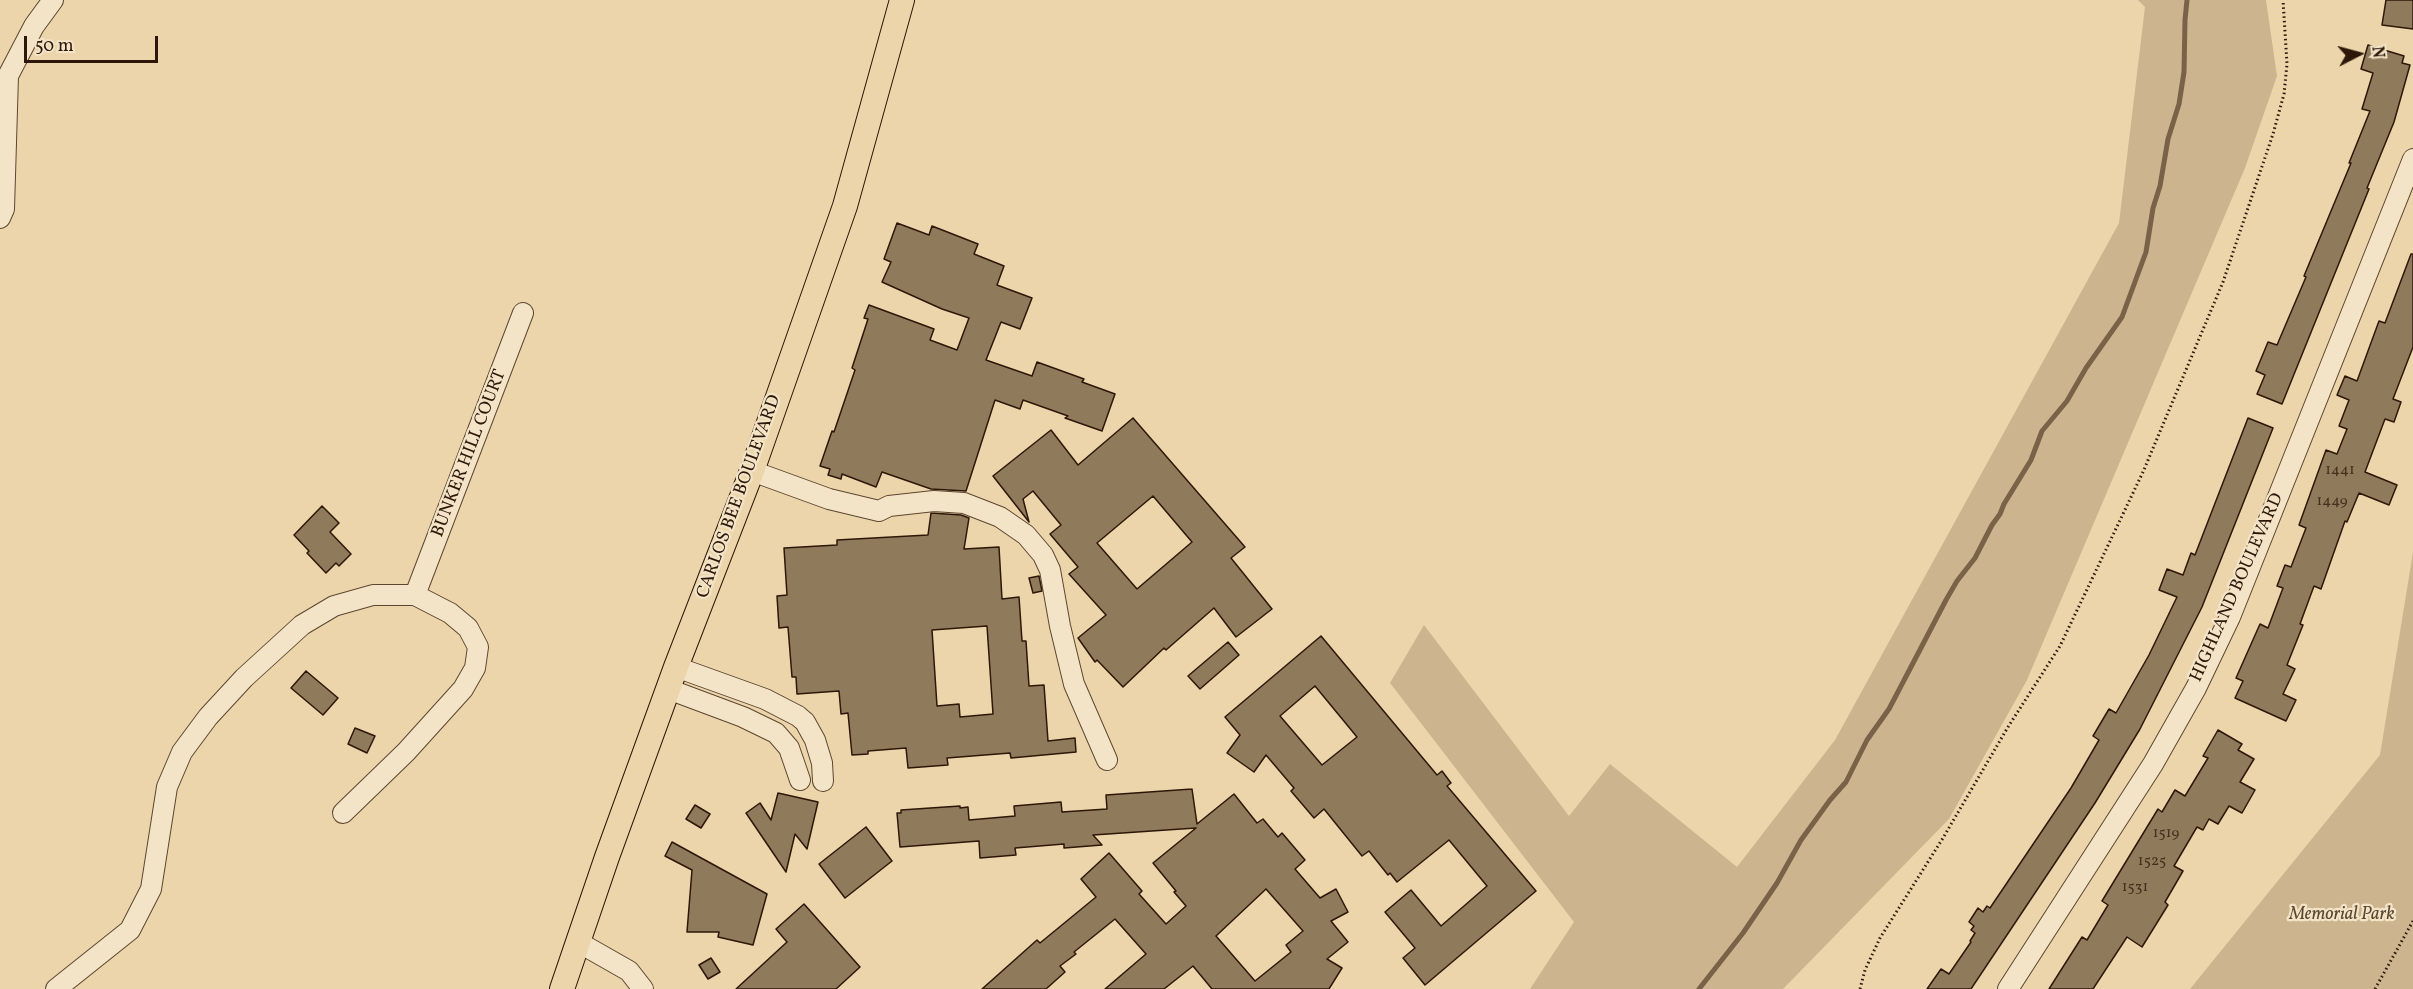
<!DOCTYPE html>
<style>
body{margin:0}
#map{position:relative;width:2413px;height:989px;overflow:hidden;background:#ecd5aa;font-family:Vollkorn,serif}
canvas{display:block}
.north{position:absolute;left:2329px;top:24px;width:60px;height:60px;-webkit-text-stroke:4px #f3e4c8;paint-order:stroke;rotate:84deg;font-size:16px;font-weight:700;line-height:24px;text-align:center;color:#2d1708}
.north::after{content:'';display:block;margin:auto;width:21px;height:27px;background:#2d1708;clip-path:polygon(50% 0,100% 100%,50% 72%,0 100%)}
.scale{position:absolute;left:24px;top:36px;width:134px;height:27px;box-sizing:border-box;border:3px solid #2d1708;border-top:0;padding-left:8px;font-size:18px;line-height:21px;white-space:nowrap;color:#2d1708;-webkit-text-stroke:4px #f3e4c8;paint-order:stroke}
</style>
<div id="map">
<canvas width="2413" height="989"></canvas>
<div class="north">N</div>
<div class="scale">50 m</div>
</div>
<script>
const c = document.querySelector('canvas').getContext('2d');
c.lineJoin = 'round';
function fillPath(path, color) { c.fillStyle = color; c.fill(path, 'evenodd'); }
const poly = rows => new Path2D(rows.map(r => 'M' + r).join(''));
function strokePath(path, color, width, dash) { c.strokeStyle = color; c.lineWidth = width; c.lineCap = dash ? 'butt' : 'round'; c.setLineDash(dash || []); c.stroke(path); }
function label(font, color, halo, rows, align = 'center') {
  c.font = font + ' Vollkorn,serif'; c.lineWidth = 4.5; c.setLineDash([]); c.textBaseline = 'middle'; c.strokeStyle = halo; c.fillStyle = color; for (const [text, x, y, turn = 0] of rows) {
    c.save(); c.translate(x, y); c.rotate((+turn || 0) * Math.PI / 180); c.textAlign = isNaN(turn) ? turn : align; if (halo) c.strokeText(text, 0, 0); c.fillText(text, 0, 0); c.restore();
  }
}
fillPath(poly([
 [2138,0,2266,0,2277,76,2245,168,2027,680,1949,819,1783,989,1530,989,1574,922,1390,683,1424,625,1569,816,1610,764,1737,867,1835,740,2119,223,2145,7],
 [2413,552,2413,989,2190,989,2380,755]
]), '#ccb58e');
strokePath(poly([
 [1699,989,1743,933,1777,883,1801,840,1830,800,1846,782,1867,740,1889,709,1946,600,1957,581,1975,558,1992,525,2000,514,2004,504,2031,460,2042,431,2067,401,2086,368,2122,317,2146,252,2153,208,2160,186,2168,139,2179,104,2184,72,2185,20,2187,0]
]), '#796248', 5);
const building = poly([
 [2386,0,2413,0,2413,29,2382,25,2386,0],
 [2368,45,2404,56,2402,63,2410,65,2394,122,2367,188,2369,189,2282,404,2257,394,2265,375,2256,371,2268,342,2277,345,2306,277,2304,276,2351,163,2349,163,2370,111,2362,109,2373,73,2361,69,2368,45],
 [897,223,929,235,932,226,978,244,974,254,1004,266,997,285,1032,298,1020,329,1001,322,986,360,1032,376,1037,362,1084,379,1082,382,1115,394,1102,431,1065,418,1068,416,1023,400,1020,409,995,400,966,491,931,489,882,472,876,487,842,474,841,479,828,475,830,469,820,466,832,431,834,432,855,370,852,368,868,319,864,318,869,305,934,329,930,340,957,350,969,318,942,309,882,282,891,262,884,259,897,223],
 [2411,254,2413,254,2413,347,2393,399,2401,402,2394,422,2385,419,2365,472,2397,485,2389,505,2359,493,2347,522,2345,521,2321,589,2314,586,2300,624,2303,625,2287,665,2295,669,2283,694,2296,700,2286,721,2235,698,2243,681,2236,678,2260,624,2268,628,2283,588,2277,586,2285,565,2291,567,2306,528,2299,525,2326,450,2337,454,2347,429,2339,426,2349,400,2337,395,2345,376,2357,381,2379,321,2385,323,2411,254],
 [1133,418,1245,547,1231,558,1272,609,1236,637,1214,608,1166,650,1164,648,1123,687,1097,660,1095,662,1078,638,1106,615,1069,574,1078,567,1050,534,1061,525,1033,491,1023,499,1029,522,993,476,1051,430,1078,465,1133,418],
 [1153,496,1192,542,1137,589,1097,543,1153,496],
 [2248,418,2273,428,2202,607,2140,729,2095,803,1971,989,1927,989,1941,969,1949,974,1971,942,1970,941,1975,933,1971,930,1974,926,1969,922,1978,908,1983,912,1987,906,1990,908,2071,788,2099,740,2093,736,2109,709,2116,713,2149,655,2177,597,2159,590,2167,569,2183,575,2191,553,2195,555,2248,418],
 [322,506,339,523,330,532,351,554,339,566,336,563,326,573,307,553,309,551,294,535,322,506],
 [931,513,961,515,969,518,964,549,999,547,1002,599,1019,597,1022,641,1026,641,1029,686,1044,685,1048,741,1075,738,1076,752,1011,758,1010,753,947,758,948,765,908,768,906,748,868,751,868,754,852,755,848,713,841,714,839,691,797,694,796,677,792,677,788,627,779,628,777,596,787,595,784,548,837,545,837,540,928,535,931,513],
 [987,626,993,714,960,717,959,704,937,706,932,630,987,626],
 [1039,576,1042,591,1033,593,1029,578,1039,576],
 [1321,636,1437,775,1442,771,1451,783,1447,786,1536,891,1425,985,1403,958,1415,948,1385,912,1411,890,1441,926,1487,886,1449,840,1397,882,1390,873,1388,875,1369,851,1362,856,1324,809,1314,818,1291,791,1294,788,1266,755,1254,772,1227,753,1240,735,1225,717,1321,636],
 [1315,686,1357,737,1322,765,1280,716,1315,686],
 [1228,642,1239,655,1200,689,1188,676,1228,642],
 [306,671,338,698,323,715,291,688,306,671],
 [355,728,375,736,367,753,348,744,355,728],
 [2218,730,2242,744,2238,750,2254,759,2240,782,2255,790,2242,813,2229,806,2218,824,2209,819,2203,830,2197,827,2174,866,2183,871,2165,902,2168,905,2142,947,2127,937,2093,989,2049,989,2082,937,2087,940,2108,905,2102,901,2158,809,2162,812,2175,790,2185,796,2208,758,2203,756,2218,730],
 [1192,789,1197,824,1234,794,1257,823,1263,819,1278,837,1282,833,1305,860,1295,869,1320,898,1336,889,1348,912,1331,921,1348,942,1327,959,1342,968,1329,989,1212,989,1193,966,1164,989,1105,989,1146,954,1115,919,1074,952,1076,954,1060,966,1065,972,1046,989,982,989,1037,940,1040,943,1096,897,1081,879,1109,853,1142,891,1139,894,1166,924,1186,906,1174,892,1176,891,1153,863,1196,828,1093,835,1102,845,1064,848,1064,844,1015,848,1016,855,980,858,979,841,900,847,897,813,901,813,901,810,960,806,960,808,968,807,969,820,1015,816,1014,806,1061,802,1062,812,1107,809,1106,795,1192,789],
 [1266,889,1303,931,1286,945,1291,952,1255,981,1216,936,1266,889],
 [778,793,818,802,807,849,795,834,786,872,746,813,760,803,771,820,778,793],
 [695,805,710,814,701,828,686,819,695,805],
 [866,827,892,861,845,898,819,864,866,827],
 [672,842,767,894,753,945,718,937,719,932,687,932,692,870,665,856,672,842],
 [804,904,860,967,836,989,736,989,787,942,776,929,804,904],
 [711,958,720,972,708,979,699,965,711,958]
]);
fillPath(building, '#907a5c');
strokePath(building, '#2d1708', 1.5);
const minor = poly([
 [0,218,4,209,8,76,34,26,53,0],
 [752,471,829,499,879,511,889,506,934,501,964,503,1000,517,1026,535,1043,555,1050,570,1060,626,1074,684,1107,760],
 [415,595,523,313],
 [676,667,765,699,798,716,805,722,815,740,822,763,823,781],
 [668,689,743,717,776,733,789,748,800,780],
 [578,942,629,971,643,989],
 [56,989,130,930,151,889,167,787,182,752,208,717,244,678,302,625,334,606,373,595,415,595,450,613,468,628,478,647,475,668,463,689,406,752,343,813],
 [2008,989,2153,764,2196,688,2230,617,2413,159]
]);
const major = poly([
 [562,989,607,857,676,667,752,471,845,206,902,0]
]);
strokePath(minor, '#5d4630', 22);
strokePath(major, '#2d1708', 26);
strokePath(poly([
 [1860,989,1865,970,1880,938,1943,838,2008,727,2060,646,2143,472,2223,282,2273,134,2284,94,2287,64,2283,0],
 [2375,989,2413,921]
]), '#2d1708', 3, [1.5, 3]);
strokePath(minor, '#f3e4c8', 20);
strokePath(major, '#ecd5aa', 24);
label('15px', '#46301d', null, [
 ["1441",2340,471],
 ["1449",2332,502],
 ["1519",2166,834],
 ["1525",2152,862],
 ["1531",2135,888]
]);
label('18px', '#2d1708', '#f3e4c8', [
 ["BUNKER HILL COURT",470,454,-69],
 ["CARLOS BEE BOULEVARD",740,497,-70],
 ["HIGHLAND BOULEVARD",2238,588,-66]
]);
label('italic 18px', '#5d4630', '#f3e4c8', [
 ["Memorial Park",2342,916]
]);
</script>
